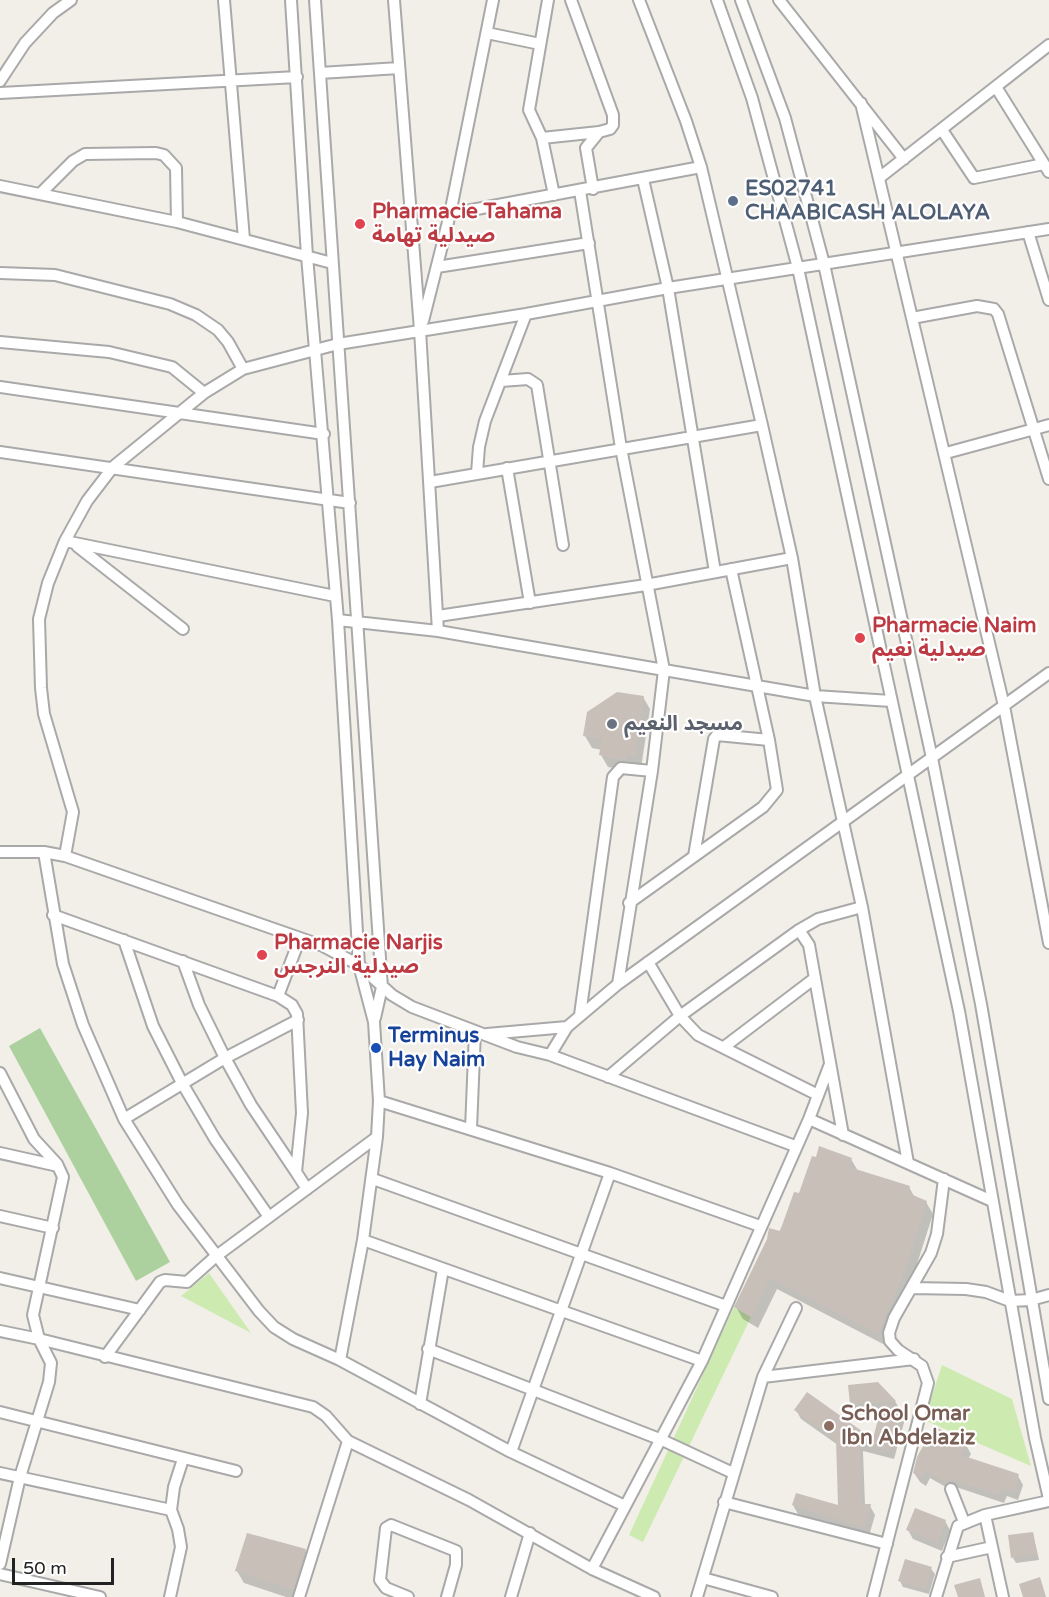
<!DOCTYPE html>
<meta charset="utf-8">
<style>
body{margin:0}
#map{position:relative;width:1049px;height:1597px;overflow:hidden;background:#f2efe9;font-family:"Varela Round",sans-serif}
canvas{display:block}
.scale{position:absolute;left:12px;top:1558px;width:102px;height:27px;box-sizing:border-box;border:3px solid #222;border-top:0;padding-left:8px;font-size:18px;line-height:21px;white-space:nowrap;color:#222;-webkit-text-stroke:4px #fff;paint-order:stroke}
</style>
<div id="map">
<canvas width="1049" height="1597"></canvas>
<div class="scale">50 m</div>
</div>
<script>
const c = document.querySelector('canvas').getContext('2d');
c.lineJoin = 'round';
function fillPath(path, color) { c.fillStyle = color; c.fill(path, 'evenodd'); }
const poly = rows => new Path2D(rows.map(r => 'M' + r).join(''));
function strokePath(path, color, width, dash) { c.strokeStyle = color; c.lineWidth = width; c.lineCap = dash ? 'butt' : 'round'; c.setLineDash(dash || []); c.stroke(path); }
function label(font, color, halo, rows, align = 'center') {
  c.font = font + ' "Varela Round","Noto Sans Arabic",sans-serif'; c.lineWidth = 4.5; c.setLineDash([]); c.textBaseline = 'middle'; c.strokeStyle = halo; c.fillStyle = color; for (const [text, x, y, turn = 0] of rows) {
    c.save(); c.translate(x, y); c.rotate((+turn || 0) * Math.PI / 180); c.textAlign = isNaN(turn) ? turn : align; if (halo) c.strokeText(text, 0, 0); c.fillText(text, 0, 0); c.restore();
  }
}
fillPath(poly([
 [209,1273,251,1333,181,1296],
 [734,1307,751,1317,643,1542,629,1535],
 [942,1365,1012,1399,1031,1466,924,1420]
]), '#cdebb0');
fillPath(poly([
 [40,1028,170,1262,136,1281,9,1046]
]), '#add19e');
fillPath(poly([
 [643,697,650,709,641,768,632,771,608,767,601,755,602,750,592,748,585,736],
 [851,1159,858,1171,909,1187,915,1198,926,1202,933,1214,910,1286,885,1345,777,1289,758,1328,743,1319,736,1307,800,1195],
 [878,1384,895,1401,905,1419,894,1459,863,1451,865,1505,870,1506,875,1515,869,1536,798,1514,793,1505,840,1507,838,1445,801,1419,796,1410,874,1441,881,1411,857,1413,852,1404],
 [966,1445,971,1454,968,1459,1018,1476,1023,1485,1018,1500,1007,1496,1004,1503,953,1486,951,1490,930,1478,926,1486,920,1482,914,1473],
 [945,1521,950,1530,942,1551,913,1539,908,1530],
 [1033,1533,1039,1560,1016,1563,1013,1558],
 [280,1542,305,1550,312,1563,301,1597,286,1597,244,1583,237,1571],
 [931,1569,935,1574,929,1594,903,1587,900,1581]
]), '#0003');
fillPath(poly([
 [617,692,644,696,635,757,627,755,626,760,599,755,602,739,583,736,587,712],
 [819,1146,852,1158,849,1167,910,1186,908,1193,927,1201,904,1273,878,1334,770,1278,751,1317,734,1307,767,1239,769,1228,780,1231,794,1192,799,1193,812,1156,816,1157],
 [878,1382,896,1401,850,1404,848,1385],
 [807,1392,873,1439,882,1403,901,1408,889,1451,859,1443,861,1504,871,1504,865,1528,792,1505,796,1493,838,1505,836,1440,794,1410],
 [934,1426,967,1444,961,1455,1019,1474,1013,1492,1002,1488,999,1495,948,1478,946,1482,925,1470,921,1478,913,1473,917,1457],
 [915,1508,946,1520,937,1543,906,1530],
 [1033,1532,1037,1554,1011,1558,1008,1535],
 [247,1533,306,1549,293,1590,235,1571],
 [905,1559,932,1567,926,1589,898,1581],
 [1040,1577,1046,1597,1023,1597,1019,1584],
 [980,1578,985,1597,958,1597,954,1585]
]), '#c7bfb8');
const minor = poly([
 [224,0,244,239],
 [291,0,307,256,338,620,359,965,374,1022,379,1101,377,1137,363,1240,340,1360],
 [315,0,382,987,375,1018],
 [394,0,420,330,438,631],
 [548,0,529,110,542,138,554,195],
 [639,0,686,121,701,167,762,425,792,558,815,696,862,907,908,1163],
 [717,0,752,98,798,268,959,1011,1035,1438,1049,1499],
 [741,0,785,118,824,264,932,758,981,1004,1049,1399],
 [779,0,904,159],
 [487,33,540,44],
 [320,73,399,68],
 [0,81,25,43,53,13,71,0],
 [996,87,1049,172],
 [0,93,297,77],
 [861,103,1004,706,1049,943],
 [942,130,974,178,1044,164],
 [542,138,599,132,610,129,613,125,613,115,571,0],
 [879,178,1049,45],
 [643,179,668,288,715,572],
 [0,186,177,222,332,263],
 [593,189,586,148,599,132],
 [580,191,621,448,664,670,652,771,618,984],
 [41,193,73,161,85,154,156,153,164,155,176,168,177,222],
 [450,214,701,167],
 [1028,232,1049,300],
 [437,267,589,243],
 [0,273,55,275,170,304,196,315,218,330,228,342,243,369],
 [912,318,977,306,994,309,998,314,1049,479],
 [423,321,450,214,493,0],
 [0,342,109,352,172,367,204,393],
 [501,381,528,379,537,385,563,545],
 [0,387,324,434],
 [0,452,350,503],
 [946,453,1049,425],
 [507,468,530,603],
 [477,473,479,447,485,421,526,314],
 [430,482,762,425],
 [65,541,335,596],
 [77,546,183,629],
 [438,616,646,585,792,558],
 [338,620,438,631,815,696,891,701],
 [0,852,44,852,65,856,323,946,359,965,392,995,412,1007,517,1047,550,1055,795,1146],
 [44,852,63,964,83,1025,124,1119,178,1205,259,1311,274,1327,293,1339,340,1360,511,1452,625,1506],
 [65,856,73,812,44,714,41,688,39,619,48,583,65,541,87,501,113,467,204,393,243,369,338,344,526,314,668,288,1049,229],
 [694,856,714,739,717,735,769,740],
 [629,903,763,807,777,790,769,740,731,569],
 [53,915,278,996],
 [799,930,809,945,843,1135],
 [300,938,278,996,292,1005,297,1014,302,1113,296,1172,307,1189],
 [124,940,153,1026,182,1083,215,1139,269,1217],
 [183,961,199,1005,225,1058,251,1105,296,1172],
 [648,962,680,1016,698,1035,818,1095],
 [580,1015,613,777,621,768,652,771],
 [487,1034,567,1027],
 [724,1047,815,978],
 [550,1055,567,1027,618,984,1049,673],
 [0,1073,34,1139,57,1164,63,1177,33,1315,39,1339,313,1407,326,1416,348,1441,469,1500,592,1569,654,1597],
 [608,1077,680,1016,799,930,818,919,862,907],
 [379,1101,610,1173,760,1226],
 [124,1119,225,1058,298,1020],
 [809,1119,992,1201],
 [471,1129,475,1031],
 [0,1153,58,1166],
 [373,1179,726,1306],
 [0,1216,53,1228],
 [363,1240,702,1361],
 [0,1278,140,1310],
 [912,1288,966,1289,986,1292,1010,1301,1031,1300,1049,1295],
 [0,1331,39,1339,51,1363,49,1382,20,1477,0,1564],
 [428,1349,662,1440,733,1473],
 [105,1357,160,1282,165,1280,187,1282,215,1257,377,1137],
 [763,1377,796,1308],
 [420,1404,443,1269],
 [0,1412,236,1471],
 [511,1452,610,1173],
 [0,1473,171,1510],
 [951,1489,964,1522],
 [724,1502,887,1544],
 [985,1515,1003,1597],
 [947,1557,992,1547],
 [592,1569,702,1361,809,1119,830,1064],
 [0,1574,100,1597],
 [703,1578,772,1597],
 [170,1597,181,1547,178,1529,171,1510,174,1487,183,1459],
 [299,1597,348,1441],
 [408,1597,386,1588,380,1580,386,1528,391,1525,456,1551,456,1565,447,1597],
 [511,1597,530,1533],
 [697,1597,763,1377,914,1359],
 [873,1597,928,1383,922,1366,898,1350,890,1341,889,1333,894,1318,931,1253,937,1234,944,1179],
 [936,1597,958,1526,985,1515,1049,1501]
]);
strokePath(minor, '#a9a9a9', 14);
strokePath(minor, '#fff', 10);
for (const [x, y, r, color] of [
 [733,201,6,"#5c6f8a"],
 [360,224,6,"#e0444e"],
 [860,638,6,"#e0444e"],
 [612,724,6,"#6b7280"],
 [262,955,6,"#e0444e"],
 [376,1048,6,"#1a4fb4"],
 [829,1426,6,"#8d6e63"]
]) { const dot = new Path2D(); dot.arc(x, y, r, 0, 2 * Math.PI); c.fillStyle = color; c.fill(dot); strokePath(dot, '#fff', 2); }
label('bold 21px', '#4e5e75', '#fff', [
 ["ES02741",745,189],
 ["CHAABICASH ALOLAYA",745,213]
], 'left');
label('bold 21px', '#be3a42', '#fff', [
 ["Pharmacie Tahama",372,212],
 ["صيدلية تهامة",372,236],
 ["Pharmacie Naim",872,626],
 ["صيدلية نعيم",872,650],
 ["Pharmacie Narjis",274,943],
 ["صيدلية النرجس",274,967]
], 'left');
label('bold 21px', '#5b616d', '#fff', [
 ["مسجد النعيم",624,724]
], 'left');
label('bold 21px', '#164399', '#fff', [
 ["Terminus",388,1036],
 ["Hay Naim",388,1060]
], 'left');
label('bold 21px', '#785e54', '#fff', [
 ["School Omar",841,1414],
 ["Ibn Abdelaziz",841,1438]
], 'left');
</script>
